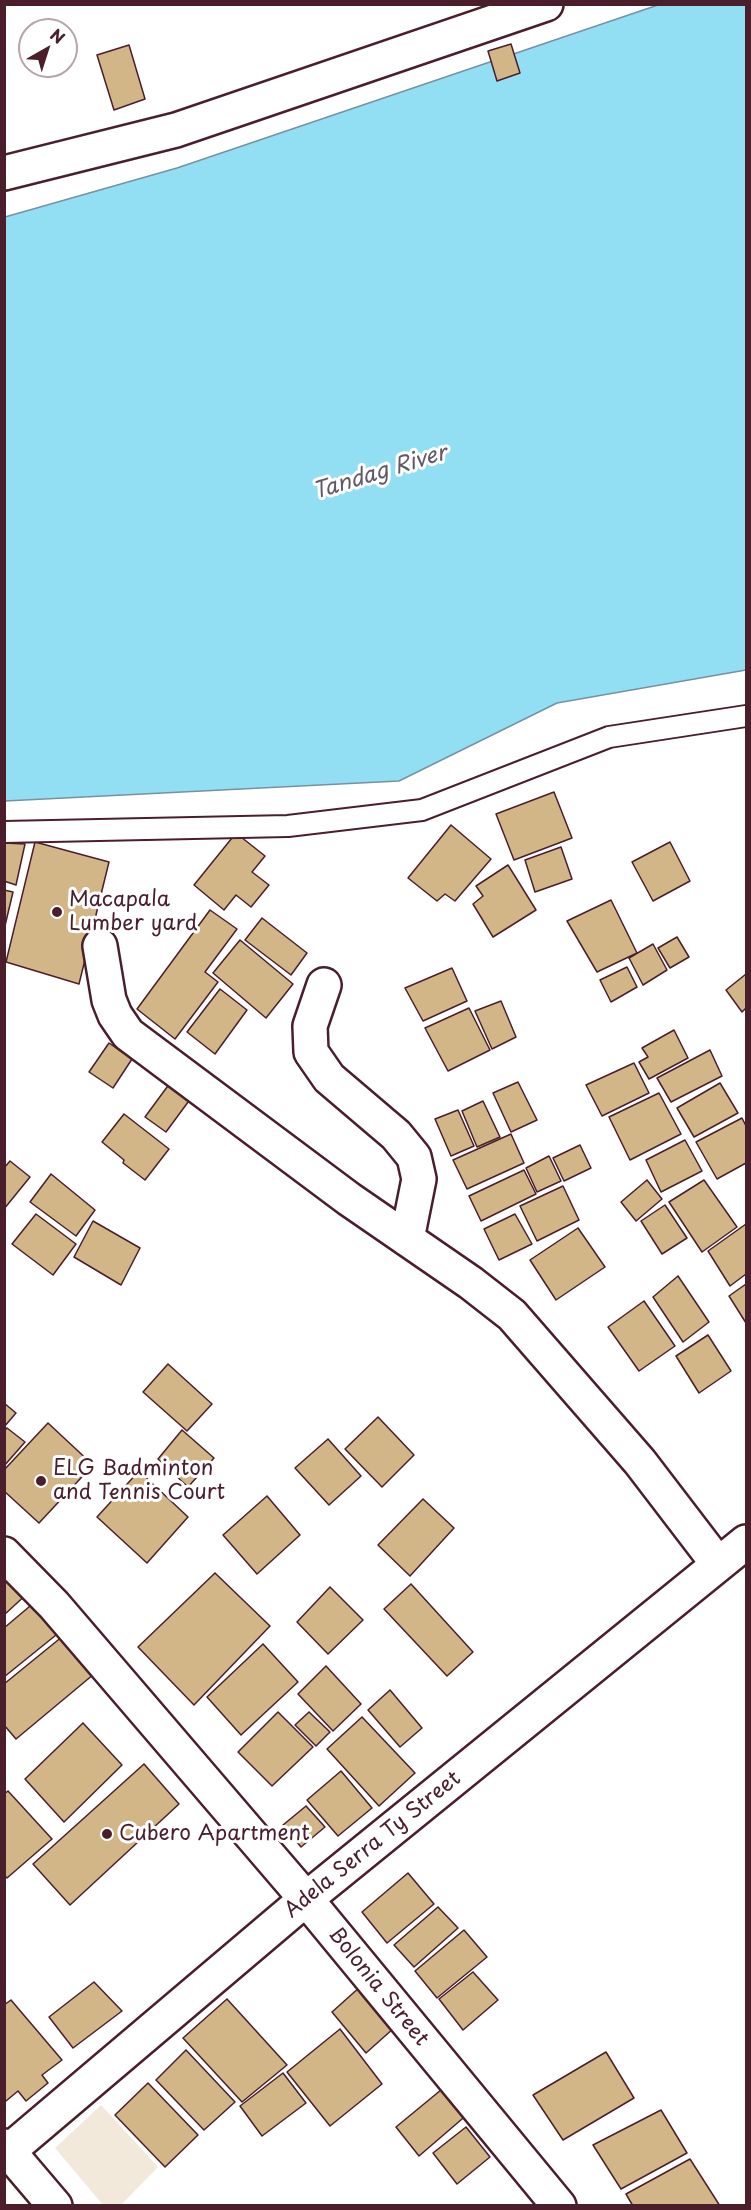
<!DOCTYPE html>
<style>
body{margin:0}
#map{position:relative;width:751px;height:2210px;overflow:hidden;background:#fff;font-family:"Playpen Sans",sans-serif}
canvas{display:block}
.frame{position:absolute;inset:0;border:6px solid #4a1f2b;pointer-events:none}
.north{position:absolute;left:18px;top:18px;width:60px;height:60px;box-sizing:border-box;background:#fff;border:2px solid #b7a5aa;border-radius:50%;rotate:39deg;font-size:16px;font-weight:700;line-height:24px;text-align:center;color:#4a1f2b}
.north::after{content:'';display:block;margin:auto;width:21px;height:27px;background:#4a1f2b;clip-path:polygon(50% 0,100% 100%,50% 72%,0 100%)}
</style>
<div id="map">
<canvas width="751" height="2210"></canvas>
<div class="frame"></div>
<div class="north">N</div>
</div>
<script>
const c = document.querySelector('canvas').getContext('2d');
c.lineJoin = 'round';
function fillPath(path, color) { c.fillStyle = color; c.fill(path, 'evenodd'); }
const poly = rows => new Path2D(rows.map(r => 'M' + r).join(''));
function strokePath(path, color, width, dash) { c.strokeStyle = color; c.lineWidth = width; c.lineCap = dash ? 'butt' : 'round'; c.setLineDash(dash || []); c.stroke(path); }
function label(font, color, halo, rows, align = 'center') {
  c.font = font + ' "Playpen Sans",sans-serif'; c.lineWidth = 6; c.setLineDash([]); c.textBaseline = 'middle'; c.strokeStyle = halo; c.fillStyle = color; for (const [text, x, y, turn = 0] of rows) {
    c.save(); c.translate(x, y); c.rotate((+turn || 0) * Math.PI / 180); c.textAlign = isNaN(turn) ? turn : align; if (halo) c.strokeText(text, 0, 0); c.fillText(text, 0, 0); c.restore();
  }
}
fillPath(poly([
 [101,2105,158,2167,121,2205,103,2205,55,2148]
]), '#f2e9db');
const water = poly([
 [658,5,746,5,746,670,557,703,399,781,5,801,5,217,177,168,658,5]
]);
fillPath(water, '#92dff3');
strokePath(water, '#7592a3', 1.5);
const building = poly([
 [511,44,520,73,497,81,488,51,511,44],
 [129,45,145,99,114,110,97,55,129,45],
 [554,792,572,838,514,860,496,814,554,792],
 [451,825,491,859,455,901,445,894,437,901,408,878,451,825],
 [236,833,265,856,252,872,269,885,251,907,236,895,224,910,194,885,236,833],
 [35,842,109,862,79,984,6,962,35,842],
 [670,842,690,881,653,901,632,862,670,842],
 [4,843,25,844,16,885,4,881,4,843],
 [561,847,572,879,535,892,525,860,561,847],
 [508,865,536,910,493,937,473,904,483,896,476,886,508,865],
 [4,890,13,892,4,930,4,890],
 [611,900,637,953,597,972,567,921,611,900],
 [210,910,237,929,205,972,218,982,175,1039,137,1009,210,910],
 [262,918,307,953,291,975,245,940,262,918],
 [677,937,689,957,670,968,658,948,677,937],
 [240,940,293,984,266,1018,213,973,240,940],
 [653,944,667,970,643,985,629,958,653,944],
 [627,967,637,987,611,1002,600,980,627,967],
 [452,968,467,1001,423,1021,405,988,452,968],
 [746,974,746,1008,742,1012,726,990,746,974],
 [220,989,247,1010,215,1054,187,1032,220,989],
 [501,1001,516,1037,492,1049,475,1011,501,1001],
 [469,1008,490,1050,448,1071,425,1028,469,1008],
 [674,1030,688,1058,649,1079,639,1062,648,1057,642,1048,674,1030],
 [109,1043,132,1059,113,1088,89,1072,109,1043],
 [710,1050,722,1076,671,1102,657,1078,710,1050],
 [634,1063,649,1093,602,1116,586,1085,634,1063],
 [518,1082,537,1120,511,1132,493,1093,518,1082],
 [170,1083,191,1098,166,1132,145,1117,170,1083],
 [720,1083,738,1113,694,1137,677,1108,720,1083],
 [659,1093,681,1134,630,1160,609,1117,659,1093],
 [483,1101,500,1137,477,1147,462,1111,483,1101],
 [458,1110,474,1146,451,1156,435,1119,458,1110],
 [124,1114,169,1149,145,1180,123,1163,124,1160,102,1142,124,1114],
 [742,1118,746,1126,746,1163,717,1179,696,1142,742,1118],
 [511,1134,524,1163,467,1189,453,1160,511,1134],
 [685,1140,702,1171,661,1192,646,1160,685,1140],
 [580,1145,591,1168,564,1181,553,1158,580,1145],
 [549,1156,561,1181,537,1192,526,1168,549,1156],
 [10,1161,30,1177,4,1209,4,1168,10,1161],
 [524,1170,536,1194,481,1221,469,1196,524,1170],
 [51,1174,95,1210,76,1236,30,1202,51,1174],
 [647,1180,662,1199,636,1221,621,1202,647,1180],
 [704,1180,737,1227,702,1252,669,1202,704,1180],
 [563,1186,579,1220,537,1241,520,1206,563,1186],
 [665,1205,687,1238,662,1254,641,1221,665,1205],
 [36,1214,76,1244,53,1275,12,1244,36,1214],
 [515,1214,532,1244,499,1260,484,1229,515,1214],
 [93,1221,140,1248,121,1285,74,1257,93,1221],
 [746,1224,746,1274,730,1286,708,1251,746,1224],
 [578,1228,605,1267,556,1300,530,1260,578,1228],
 [678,1276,709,1322,683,1342,653,1297,678,1276],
 [746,1284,746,1323,729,1296,746,1284],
 [644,1301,675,1346,639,1371,608,1327,644,1301],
 [708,1335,731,1371,699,1393,676,1356,708,1335],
 [168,1364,212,1404,187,1431,143,1392,168,1364],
 [4,1403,16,1413,4,1427,4,1403],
 [378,1417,414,1455,382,1487,345,1449,378,1417],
 [48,1423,93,1465,39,1523,4,1491,4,1470,48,1423],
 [7,1428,25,1442,4,1466,4,1431,7,1428],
 [182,1430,214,1458,188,1487,158,1459,182,1430],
 [328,1439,361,1476,329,1505,295,1468,328,1439],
 [139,1471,188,1517,147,1563,97,1517,139,1471],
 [267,1496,300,1535,257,1574,223,1535,267,1496],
 [423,1499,454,1528,410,1576,378,1545,423,1499],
 [11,1573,29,1592,4,1615,4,1579,11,1573],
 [215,1573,270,1626,194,1705,138,1647,215,1573],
 [411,1584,473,1652,447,1676,384,1609,411,1584],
 [330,1587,363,1620,328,1654,297,1622,330,1587],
 [36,1601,61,1631,4,1677,4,1628,36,1601],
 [63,1636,94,1674,16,1739,4,1725,4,1684,63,1636],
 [263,1644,298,1682,241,1735,207,1697,263,1644],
 [326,1666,361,1704,333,1731,298,1694,326,1666],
 [390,1690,422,1728,400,1747,368,1710,390,1690],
 [278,1712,313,1747,272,1786,238,1752,278,1712],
 [309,1712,330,1732,316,1746,295,1725,309,1712],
 [362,1717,415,1773,379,1806,327,1749,362,1717],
 [83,1723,122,1765,64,1822,25,1779,83,1723],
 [144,1764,179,1804,70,1905,33,1864,144,1764],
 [341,1771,372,1808,338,1836,307,1800,341,1771],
 [8,1791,52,1839,7,1878,4,1875,4,1794,8,1791],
 [306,1806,325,1827,301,1847,283,1825,306,1806],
 [408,1873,434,1904,387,1943,362,1912,408,1873],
 [438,1907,458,1928,414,1967,394,1945,438,1907],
 [464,1930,487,1957,437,1998,415,1971,464,1930],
 [473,1972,498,2000,463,2030,439,1999,473,1972],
 [94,1982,122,2011,73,2048,49,2017,94,1982],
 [361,1986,394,2028,366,2053,332,2012,361,1986],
 [227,1999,287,2065,242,2102,183,2038,227,1999],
 [11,2000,62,2060,42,2075,48,2083,26,2101,18,2091,6,2101,4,2099,4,2005,11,2000],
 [340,2029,382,2084,330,2126,287,2072,340,2029],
 [186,2050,235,2102,204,2130,156,2080,186,2050],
 [606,2052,634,2098,563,2140,533,2095,606,2052],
 [283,2073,306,2103,262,2136,240,2106,283,2073],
 [148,2083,198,2135,165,2167,115,2115,148,2083],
 [447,2085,469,2113,419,2156,396,2127,447,2085],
 [661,2110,687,2153,621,2189,593,2145,661,2110],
 [466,2127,490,2157,457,2184,433,2153,466,2127],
 [690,2159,720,2206,633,2206,626,2194,690,2159]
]);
fillPath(building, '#d2b687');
strokePath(building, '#4a1f2b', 1.5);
const lane = poly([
 [4,832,288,826,422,810,609,737,746,716]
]);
const street = poly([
 [4,173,176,130,546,4],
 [100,946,109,1000,115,1015,128,1034,349,1199,471,1283,512,1315,640,1462,718,1564],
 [324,985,310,1026,311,1052,329,1078,396,1135,414,1157,419,1179,407,1239],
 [4,1554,54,1605,306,1899,4,2155],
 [4,2146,55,2206]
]);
const secondary = poly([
 [559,2206,306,1899,746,1542]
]);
strokePath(lane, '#4a1f2b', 24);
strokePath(street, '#4a1f2b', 38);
strokePath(secondary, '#4a1f2b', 38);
strokePath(lane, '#fff', 20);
strokePath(street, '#fff', 33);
strokePath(secondary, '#fff', 33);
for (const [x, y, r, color] of [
 [57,912,6,"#4a1f2b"],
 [41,1481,6,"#4a1f2b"],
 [107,1834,6,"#4a1f2b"]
]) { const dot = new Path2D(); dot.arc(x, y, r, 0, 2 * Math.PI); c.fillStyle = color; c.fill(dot); strokePath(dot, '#fff', 2); }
label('21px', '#4a1f2b', '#fff', [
 ["Macapala",69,900],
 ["Lumber yard",69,924],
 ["ELG Badminton",53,1469],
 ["and Tennis Court",53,1493],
 ["Cubero Apartment",119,1834]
], 'left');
label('21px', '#4a1f2b', '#fff', [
 ["Adela Serra Ty Street",373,1845,-39],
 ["Bolonia Street",378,1987,51]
]);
label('italic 22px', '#605967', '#fff', [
 ["Tandag River",380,473,-17]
]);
</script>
